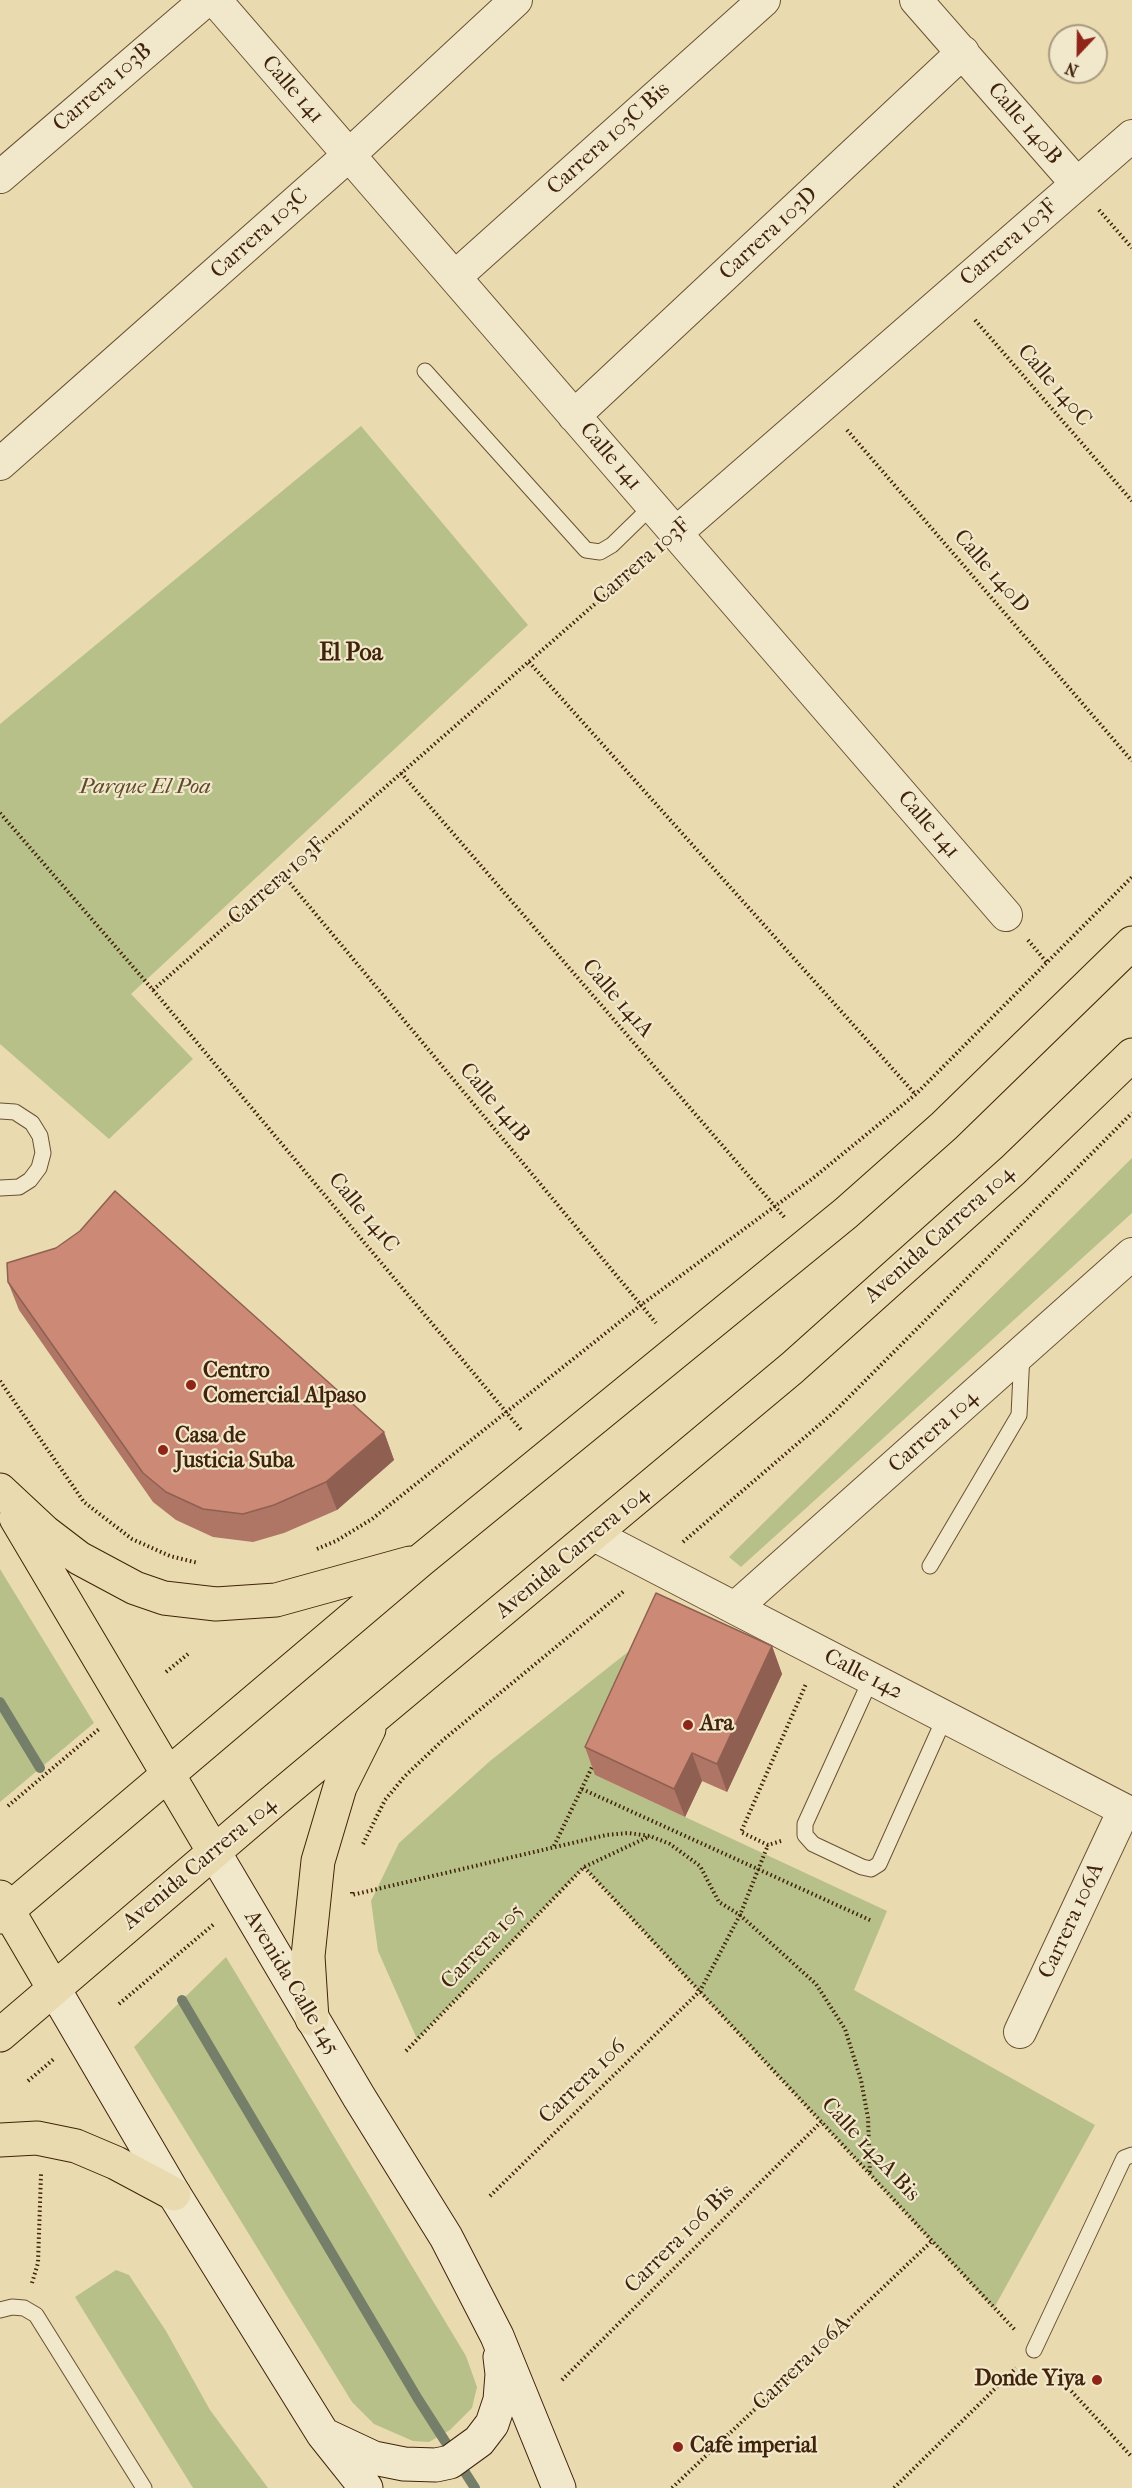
<!DOCTYPE html>
<style>
body{margin:0}
#map{position:relative;width:1132px;height:2488px;overflow:hidden;background:#e9dbaf;font-family:"IM FELL French Canon",serif}
canvas{display:block}
.north{position:absolute;left:1048px;top:24px;width:60px;height:60px;box-sizing:border-box;background:#f1e8cb;border:2px solid #aa997e;border-radius:50%;rotate:202deg;font-size:16px;font-weight:700;line-height:24px;text-align:center;color:#40230a}
.north::after{content:'';display:block;margin:auto;width:21px;height:27px;background:#8f2418;clip-path:polygon(50% 0,100% 100%,50% 72%,0 100%)}
</style>
<div id="map">
<canvas width="1132" height="2488"></canvas>
<div class="north">N</div>
</div>
<script>
const c = document.querySelector('canvas').getContext('2d');
c.lineJoin = 'round';
function fillPath(path, color) { c.fillStyle = color; c.fill(path, 'evenodd'); }
const poly = rows => new Path2D(rows.map(r => 'M' + r).join(''));
function strokePath(path, color, width, dash) { c.strokeStyle = color; c.lineWidth = width; c.lineCap = dash ? 'butt' : 'round'; c.setLineDash(dash || []); c.stroke(path); }
function label(font, color, halo, rows, align = 'center') {
  c.font = font + ' "IM FELL French Canon",serif'; c.lineWidth = 4.5; c.setLineDash([]); c.textBaseline = 'middle'; c.strokeStyle = halo; c.fillStyle = color; for (const [text, x, y, turn = 0] of rows) {
    c.save(); c.translate(x, y); c.rotate((+turn || 0) * Math.PI / 180); c.textAlign = isNaN(turn) ? turn : align; if (halo) c.strokeText(text, 0, 0); c.fillText(text, 0, 0); c.restore();
  }
}
fillPath(poly([
 [361,426,528,625,131,994,193,1059,109,1139,0,1044,0,724],
 [1132,1158,1132,1213,741,1567,729,1557],
 [0,1569,94,1723,0,1802],
 [667,1621,595,1775,887,1911,854,1990,1095,2125,994,2308,584,1867,417,2039,378,1951,371,1901,399,1843,490,1761],
 [226,1957,466,2356,477,2387,472,2408,450,2430,429,2442,413,2441,374,2424,352,2402,134,2047],
 [116,2270,129,2275,166,2331,210,2410,268,2488,193,2488,75,2297]
]), '#b8c08a');
strokePath(poly([
 [0,1702,40,1768],
 [182,2000,418,2399,475,2488]
]), '#757e68', 10);
const service = poly([
 [425,371,586,550,600,552,612,545,652,506],
 [0,1111,15,1112,32,1123,40,1136,43,1153,39,1168,30,1180,19,1187,0,1188],
 [930,1566,1019,1415,1022,1353],
 [871,1679,805,1824,805,1835,813,1844,862,1867,871,1869,879,1864,945,1717],
 [0,2310,12,2307,24,2308,36,2315,144,2488],
 [1034,2350,1124,2158,1132,2155]
]);
const minor = poly([
 [215,0,1006,915],
 [916,0,1077,184],
 [0,177,206,0],
 [455,277,764,0],
 [574,416,963,52],
 [0,464,349,155,516,0],
 [676,533,1132,136],
 [594,1535,1132,1814],
 [735,1608,1132,1254],
 [1020,2032,1124,1810]
]);
const secondary = poly([
 [214,1852,359,2097,446,2237,497,2336,559,2488],
 [54,1989,174,2194,323,2434,366,2488],
 [327,2436,374,2458,404,2464,436,2465,450,2462,479,2441,492,2424,500,2400,502,2374,500,2357]
]);
const primary = poly([
 [0,1490,45,1532,79,1558,135,1588,164,1598,216,1604,276,1600,410,1563],
 [16,1518,214,1852],
 [0,1897,54,1989],
 [0,1917,421,1560,846,1213,944,1126,1132,943],
 [312,2019,308,1956,318,1861,340,1787,369,1729],
 [0,2035,276,1799,792,1368,1013,1170,1132,1055],
 [0,2140,37,2138,76,2146,116,2163,174,2194]
]);
strokePath(service, '#6a5133', 17);
strokePath(minor, '#6a5133', 34);
strokePath(secondary, '#40230a', 35);
strokePath(primary, '#40230a', 35);
strokePath(poly([
 [1099,210,1132,248],
 [975,320,1132,501],
 [847,430,1132,761],
 [529,662,916,1095],
 [401,773,785,1218],
 [0,813,153,990,522,1431],
 [284,876,656,1323],
 [1028,940,1048,964],
 [153,990,651,555],
 [0,1381,84,1502,132,1539,170,1556,198,1563],
 [683,1542,833,1413,1132,1113],
 [317,1549,336,1541,372,1519,641,1305,812,1179,916,1094,1132,877],
 [166,1672,188,1654],
 [582,1789,872,1921],
 [8,1806,99,1729],
 [781,1841,768,1845,741,1832,806,1684],
 [363,1844,385,1800,405,1776,443,1740,624,1591],
 [554,1846,594,1763],
 [584,1867,1015,2330],
 [352,1892,352,1895,606,1835,628,1833,650,1836,670,1844,700,1866,719,1902,740,1915,816,1984,845,2029,861,2080,868,2118,870,2174],
 [119,2004,214,1924],
 [406,2051,584,1867,650,1836],
 [28,2081,55,2058],
 [490,2196,700,1991,740,1915,768,1845],
 [32,2283,38,2263,41,2174],
 [1050,2368,1132,2457],
 [562,2380,821,2122],
 [672,2488,932,2241],
 [894,2488,1016,2368]
]), '#40230a', 4, [1.5, 3]);
strokePath(service, '#f1e8cb', 15);
strokePath(minor, '#f1e8cb', 32);
strokePath(secondary, '#f1e8cb', 33);
strokePath(primary, '#e9dbaf', 33);
fillPath(poly([
 [56,1248,384,1432,394,1460,337,1510,284,1533,253,1542,213,1537,176,1520,153,1502,19,1310,8,1282],
 [772,1646,782,1674,727,1792,702,1781,685,1817,595,1775,585,1747]
]), '#af7665');
fillPath(poly([
 [384,1432,394,1460,337,1510,326,1482],
 [772,1646,782,1674,727,1792,717,1764],
 [692,1753,702,1781,685,1817,674,1789]
]), '#8f6052');
const building = poly([
 [115,1191,384,1432,326,1482,274,1505,243,1514,203,1509,166,1492,143,1473,8,1282,7,1263,56,1248,80,1231,115,1191],
 [656,1593,772,1646,717,1764,692,1753,674,1789,585,1747,656,1593]
]);
fillPath(building, '#cc8975');
strokePath(building, '#8f6052', 1.5);
for (const [x, y, r, color] of [
 [191,1385,6,"#8f2418"],
 [163,1450,6,"#8f2418"],
 [688,1725,6,"#8f2418"],
 [1097,2380,6,"#8f2418"],
 [678,2447,6,"#8f2418"]
]) { const dot = new Path2D(); dot.arc(x, y, r, 0, 2 * Math.PI); c.fillStyle = color; c.fill(dot); strokePath(dot, '#f1e8cb', 2); }
label('22px', '#40230a', '#f1e8cb', [
 ["Carrera 103B",103,88,-41],
 ["Calle 141",292,90,49],
 ["Calle 140B",1024,124,49],
 ["Carrera 103C Bis",609,139,-42],
 ["Carrera 103C",260,234,-42],
 ["Carrera 103D",769,234,-43],
 ["Carrera 103F",1009,243,-41],
 ["Calle 140C",1054,386,49],
 ["Calle 141",610,457,49],
 ["Carrera 103F",642,562,-41],
 ["Calle 140D",991,572,49],
 ["Calle 141",928,825,49],
 ["Carrera 103F",277,882,-41],
 ["Calle 141A",617,999,49],
 ["Calle 141B",494,1103,50],
 ["Calle 141C",363,1213,50],
 ["Avenida Carrera 104",940,1235,-42],
 ["Carrera 104",934,1432,-42],
 ["Avenida Carrera 104",573,1553,-40],
 ["Calle 142",863,1675,27],
 ["Avenida Carrera 104",200,1864,-40],
 ["Carrera 106A",1072,1921,-65],
 ["Carrera 105",483,1947,-46],
 ["Avenida Calle 145",291,1983,59],
 ["Carrera 106",583,2082,-44],
 ["Calle 142A Bis",870,2150,47],
 ["Carrera 106 Bis",680,2239,-45],
 ["Carrera 106A",802,2364,-44]
]);
label('italic 22px', '#5e4a2a', '#f1e8cb', [
 ["Parque El Poa",145,788]
]);
label('bold 22px', '#40230a', '#f1e8cb', [
 ["Centro",203,1372],
 ["Comercial Alpaso",203,1397],
 ["Casa de",175,1437],
 ["Justicia Suba",175,1462],
 ["Ara",700,1725],
 ["Donde Yiya",1085,2380,"right"],
 ["Cafe imperial",690,2447]
], 'left');
label('bold 24px', '#40230a', '#f1e8cb', [
 ["El Poa",351,654]
]);
</script>
